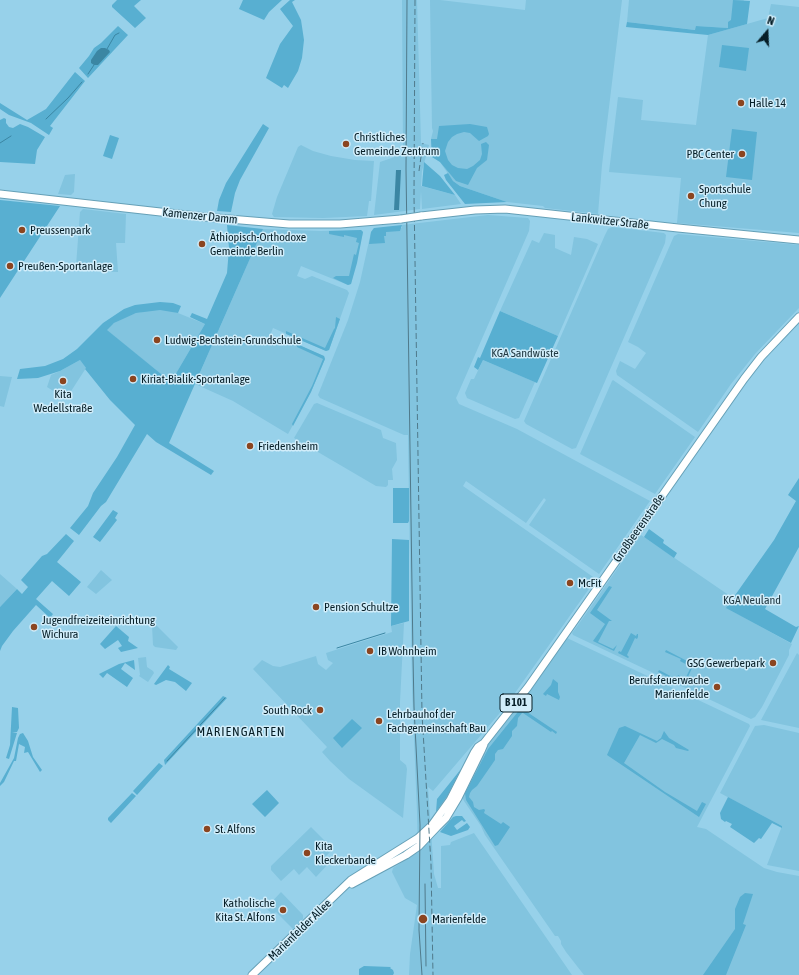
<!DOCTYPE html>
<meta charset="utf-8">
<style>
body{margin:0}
#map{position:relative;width:799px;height:975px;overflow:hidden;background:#97d1ea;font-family:"Asap Condensed",sans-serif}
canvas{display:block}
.north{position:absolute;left:747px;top:12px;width:40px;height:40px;-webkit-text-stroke:3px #d1edfa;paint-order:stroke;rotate:19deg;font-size:11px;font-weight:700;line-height:16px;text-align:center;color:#061e27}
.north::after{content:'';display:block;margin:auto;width:14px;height:18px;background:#061e27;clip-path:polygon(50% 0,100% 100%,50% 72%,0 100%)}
</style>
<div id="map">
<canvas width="799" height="975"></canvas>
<div class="north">N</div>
</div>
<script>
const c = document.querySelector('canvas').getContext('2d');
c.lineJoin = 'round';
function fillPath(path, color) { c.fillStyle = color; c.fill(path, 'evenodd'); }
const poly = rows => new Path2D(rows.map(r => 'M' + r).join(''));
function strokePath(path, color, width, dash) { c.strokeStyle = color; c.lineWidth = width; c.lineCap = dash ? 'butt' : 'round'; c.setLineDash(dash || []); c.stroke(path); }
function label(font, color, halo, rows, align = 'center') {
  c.font = font + ' "Asap Condensed",sans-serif'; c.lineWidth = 3; c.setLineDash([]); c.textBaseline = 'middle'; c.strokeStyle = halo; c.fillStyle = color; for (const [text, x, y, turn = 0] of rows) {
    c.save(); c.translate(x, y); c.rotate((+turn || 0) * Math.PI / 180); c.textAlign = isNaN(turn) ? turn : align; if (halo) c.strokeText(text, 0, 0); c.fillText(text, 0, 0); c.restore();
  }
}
fillPath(poly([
 [402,0,417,0,421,143,429,145,422,171,421,186,455,195,461,204,422,209,421,191,420,209,374,215,380,162,403,154],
 [430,0,440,0,525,10,526,0,622,0,602,165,598,214,545,208,543,206,507,202,460,186,453,181,440,162,432,157,431,139,433,131,432,128],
 [629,0,744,0,728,28,696,26,696,30,627,22],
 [771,4,799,7,799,233,677,223,681,178,609,172,618,97,643,100,641,120,696,125,708,35,768,18],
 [301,145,313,151,331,156,355,160,374,161,371,201,369,201,367,216,323,218,274,217,272,214,277,197,298,147],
 [75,174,74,192,71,195,58,194,65,175],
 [83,209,126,214,125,243,116,243,118,272,88,271,78,269,76,266,80,212],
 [488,215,528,218,530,221,529,231,457,396,456,398,459,404,517,429,650,501,599,574,529,525,546,500,544,498,526,523,466,481,463,486,596,579,505,707,433,791,428,787,434,874,438,888,441,888,441,846,450,845,451,842,474,833,572,975,409,975,410,954,417,905,405,898,392,872,393,868,418,852,417,812,412,689,408,435,404,435,320,398,318,395,348,320,360,282,371,232,374,228,402,228,402,225],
 [612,227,664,233,666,235,665,243,576,448,572,449,526,424,524,421,605,235,608,229],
 [263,229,321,231,361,230,363,232,351,284,348,285,301,266,297,276,305,279,312,276,347,290,349,293,329,350,326,351,273,328,269,338,277,342,284,339,324,356,325,359,311,392,288,434,233,401,195,384],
 [544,233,555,235,555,248,571,255,574,237,587,239,598,244,558,336,500,311,532,240,539,243],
 [678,234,799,245,799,308,755,354,731,384,698,432,617,375,616,371,620,361,635,369,646,353,638,347,628,342,674,236],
 [152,310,167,310,178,313,205,324,171,382,106,330,114,323,127,316,136,313],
 [80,360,86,368,66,399,47,387,51,375,60,371],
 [483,360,535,382,519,418,515,419,467,398,465,393,471,379,474,379],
 [0,376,12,377,4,407,0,406],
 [613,380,695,437,655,494,580,454,612,381],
 [317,403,381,430,383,438,396,443,397,460,392,469,393,480,388,480,388,485,386,487,376,486,294,438,314,404],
 [641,535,733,598,727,608,792,644,789,650,789,655,762,707,755,717,751,719,573,635,572,633,578,625],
 [101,570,112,580,96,594,87,587],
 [0,574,17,589,0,607],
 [154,623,178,647,176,650,155,647,153,645,152,625],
 [404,623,400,702,400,760,406,765,407,769,403,818,349,779,330,761,322,752,327,747,253,669,262,660,273,666,280,667,316,656,318,664,326,670,333,663,328,660,326,653,392,632,391,626],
 [567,638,749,724,750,726,697,827,706,829,764,868,777,872,799,876,799,975,584,975,566,952,561,944,561,941,558,936,555,936,485,835,481,826,464,801,462,797,484,751,491,740,524,699],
 [797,653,799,655,799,728,761,720],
 [146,657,147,667,153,671,154,673,148,682,139,676,140,675,138,658],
 [764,725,799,733,799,871,767,865,782,826,720,793,755,726],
 [311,827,333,849,326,856,331,861,316,877,307,867,299,875,294,869,281,881,271,870,271,866],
 [281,892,303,915,303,919,293,929,276,912,273,915,266,908]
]), '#82c4df');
fillPath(poly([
 [117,0,141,0,134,6,146,18,135,28,112,7,112,5],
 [243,0,282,0,269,12,264,20,239,9],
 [290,0,295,0,292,2,301,20,304,40,302,58,298,71,288,88,284,85,282,88,266,78,280,44,293,26,280,9],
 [733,0,750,1,747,24,708,35,626,27,627,22,695,30,696,26,728,28,728,22,731,20],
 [118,26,128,35,88,78,79,68,89,56,94,48,101,43],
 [722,45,749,48,746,71,719,67],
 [75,72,85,81,50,126,53,128,49,135,31,123,9,115,0,109,0,103,27,120,46,109],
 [4,118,6,119,6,123,9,127,13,128,20,124,28,127,45,137,37,150,35,164,0,162,0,120],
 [263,124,269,128,240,180,235,193,231,212,217,211,219,200,226,183],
 [470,124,487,127,489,134,488,136,479,141,470,133,464,132,457,134,452,137,448,142,445,151,448,160,452,165,458,168,467,169,473,166,480,160,482,154,481,144,486,142,489,145,487,160,477,168,468,185,456,181,440,162,432,157,431,139,437,139,439,126],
 [732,129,757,132,752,180,726,177],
 [110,135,119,138,112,159,103,156],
 [424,162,440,176,455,195,422,186],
 [448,173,453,181,460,186,507,202,465,204,446,180,444,175],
 [0,200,60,206,0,298],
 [227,225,263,229,169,443,214,471,211,475,156,442,147,434,106,502,101,506,79,535,70,528,88,506,93,493,117,457,135,425,110,400,85,369,86,368,80,360,60,371,38,378,17,379,20,369,45,366,63,359,77,349,103,323,124,309,135,305,160,302,173,303,181,306,178,313,160,310,136,313,114,323,107,330,171,382,205,324,190,317,192,313,207,319,227,273,229,248],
 [402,225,400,231,386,232,386,236,384,236,385,243,369,244,371,232,374,228],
 [361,230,363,232,357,263,351,284,348,285,333,278,336,276,349,276,354,254,356,255,359,243,356,242,357,238,344,235,344,237,329,234,329,231],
 [500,311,558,336,537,383,483,360,478,370,474,367,478,357,480,358],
 [336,317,340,319,329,350,326,351,286,334,286,331,325,348,334,329,335,328],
 [297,344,324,356,325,359,311,392,293,426,292,424,312,386,323,359,297,347],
 [799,478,799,547,765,609,796,627,799,626,791,643,726,608,774,540,796,501,788,495],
 [393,488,409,488,409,521,408,523,393,523],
 [113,510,118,513,115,518,117,520,100,542,93,537],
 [649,529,664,540,663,543,677,553,674,558,644,537],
 [66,534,74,541,57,562,81,582,69,596,52,581,36,599,53,614,50,618,36,605,13,631,2,646,0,651,0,607,17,589,22,594,28,587,21,580,42,556,47,554],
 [392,539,409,540,409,621,391,626],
 [609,586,612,587,597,610,612,621,609,621,598,642,613,649,617,645,614,651,593,641,605,624,590,613],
 [116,626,129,637,128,641,138,648,121,652,118,648,122,646,118,640,105,649,100,644],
 [631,633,636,636,637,634,638,634,638,637,637,639,635,638,627,655,629,657,628,658,618,653,619,651,621,652],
 [666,650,689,662,691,660,693,661,694,664,684,685,658,672,659,670,674,678,675,677,677,678,678,675,685,679,691,667,680,661,681,659,665,652],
 [134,660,135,670,125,663,121,669,133,678,127,687,107,673,103,678,99,674,119,664],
 [168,665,170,667,169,669,192,683,186,691,175,682,166,680,156,685,154,684],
 [553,679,558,683,558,692,560,697,559,700,547,694,546,696,543,694,551,685],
 [223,696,227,698,165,765,164,760],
 [12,707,18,708,19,728,17,732,12,732,17,733,9,759,6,758,10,745],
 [521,708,557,732,556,734,552,731,551,732,523,713,522,713,518,718,517,726,512,731,512,736,503,749,498,750,495,754,495,760,477,786,472,790,470,793,469,797,473,802,474,807,479,810,484,809,485,810,484,813,501,824,503,822,510,827,498,845,495,846,466,800,465,793,488,749],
 [352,719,362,728,342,748,333,738],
 [625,726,657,741,661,738,664,731,669,738,689,750,688,751,676,748,674,745,662,739,656,743,640,735,624,763,665,792,697,811,702,802,706,804,699,817,607,755,619,728],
 [23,733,28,741,33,757,42,770,40,772,28,752,24,753,25,747,19,744,16,761,14,761,4,782,0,786,0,783,14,758,18,738,20,734],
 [159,763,163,766,137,795,133,791],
 [461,769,448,795,436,812,437,799],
 [267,790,279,803,265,817,252,804],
 [132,793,136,796,111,823,108,820,108,818],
 [728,797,782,826,782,828,772,823,761,839,759,838,754,843,730,827,732,824,726,821,725,822,721,819,720,813],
 [456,816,462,816,466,821,464,822,462,820,454,826,457,830,467,823,470,827,468,830,451,836,440,832,453,817],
 [745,893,753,894,743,924,746,925,726,975,703,975,735,929,735,909,740,897],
 [364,966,391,967,390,968,393,970,394,973,393,975,359,975,359,969]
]), '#58afd1');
fillPath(poly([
 [101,48,105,48,109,50,110,52,98,65,94,65,91,63,91,60,97,51],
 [396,170,401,170,399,210,394,210]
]), '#3b86a3');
strokePath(poly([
 [107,49,115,35,119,33],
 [88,74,94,65],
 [46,119,68,98,82,82],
 [0,143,11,136],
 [337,648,385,633],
 [167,761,225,698]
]), '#3b86a3', 1);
const major = poly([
 [0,194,205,217,289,224,340,224,401,219],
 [421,216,475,210,505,209,678,228,799,240],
 [352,884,406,855,419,846,437,827,446,818,458,798,481,751,484,744],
 [252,975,351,880,418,838,432,825,450,800,474,753,478,747,484,743,528,687,744,379,761,357,799,317]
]);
strokePath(major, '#66a0b7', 9);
strokePath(major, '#fff', 7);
strokePath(poly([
 [407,0,406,169,413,657,414,707,420,825,419,930,422,975],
 [425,884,426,966]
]), '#507a8b', 1);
strokePath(poly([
 [415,0,414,196,422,714,431,864,433,975],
 [419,171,423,143]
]), '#507a8b', 1, [6, 3]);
const majorBridge = poly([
 [401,219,421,216]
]);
strokePath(majorBridge, '#66a0b7', 9, []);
strokePath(majorBridge, '#fff', 7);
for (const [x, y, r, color] of [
 [741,103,4,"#8b4520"],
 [346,144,4,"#8b4520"],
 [742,154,4,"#8b4520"],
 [691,196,4,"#8b4520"],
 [22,230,4,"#8b4520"],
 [202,244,4,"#8b4520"],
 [10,266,4,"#8b4520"],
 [157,340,4,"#8b4520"],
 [133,379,4,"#8b4520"],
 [63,381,4,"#8b4520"],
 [250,446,4,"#8b4520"],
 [570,583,4,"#8b4520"],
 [316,607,4,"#8b4520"],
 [34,627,4,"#8b4520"],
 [370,651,4,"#8b4520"],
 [773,663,4,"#8b4520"],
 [717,687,4,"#8b4520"],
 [320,710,4,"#8b4520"],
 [379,721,4,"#8b4520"],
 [207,829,4,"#8b4520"],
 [307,853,4,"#8b4520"],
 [283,910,4,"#8b4520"],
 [423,919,5,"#8b4520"]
]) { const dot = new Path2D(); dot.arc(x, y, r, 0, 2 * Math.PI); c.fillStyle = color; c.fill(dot); strokePath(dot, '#d1edfa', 1.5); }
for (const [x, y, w] of [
 [516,703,32]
]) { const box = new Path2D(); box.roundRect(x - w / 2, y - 9, w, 18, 3); c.fillStyle = '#d1edfa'; c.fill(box); strokePath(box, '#061e27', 1); }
label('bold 11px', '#061e27', null, [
 ["B 101",516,703]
]);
label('12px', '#061e27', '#d1edfa', [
 ["Halle 14",749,103],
 ["Christliches",354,137],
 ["Gemeinde Zentrum",354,151],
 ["PBC Center",734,154,"right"],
 ["Sportschule",699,189],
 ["Chung",699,203],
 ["Preussenpark",30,230],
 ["Äthiopisch-Orthodoxe",210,237],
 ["Gemeinde Berlin",210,251],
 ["Preußen-Sportanlage",18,266],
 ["Ludwig-Bechstein-Grundschule",165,340],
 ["Kiriat-Bialik-Sportanlage",141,379],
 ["Kita",63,394,"center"],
 ["Wedellstraße",63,408,"center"],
 ["Friedensheim",258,446],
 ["McFit",578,583],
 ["Pension Schultze",324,607],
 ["Jugendfreizeiteinrichtung",42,620],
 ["Wichura",42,634],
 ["IB Wohnheim",378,651],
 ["GSG Gewerbepark",765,663,"right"],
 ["Berufsfeuerwache",709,680,"right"],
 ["Marienfelde",709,694,"right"],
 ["South Rock",312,710,"right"],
 ["Lehrbauhof der",387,714],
 ["Fachgemeinschaft Bau",387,728],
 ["St. Alfons",215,829],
 ["Kita",315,846],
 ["Kleckerbande",315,860],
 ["Katholische",275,903,"right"],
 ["Kita St. Alfons",275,917,"right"],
 ["Marienfelde",432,919]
], 'left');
label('12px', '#061e27', '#d1edfa', [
 ["Kamenzer Damm",200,216,6],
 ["Lankwitzer Straße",610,221,6],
 ["Großbeerenstraße",639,528,-55],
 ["Marienfelder Allee",300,930,-44]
]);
label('12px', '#223a44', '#d1edfa', [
 ["KGA Sandwüste",525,353],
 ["KGA Neuland",752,600]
]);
c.letterSpacing = '1px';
label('13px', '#061e27', '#d1edfa', [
 ["MARIENGARTEN",241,732]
]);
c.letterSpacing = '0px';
</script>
